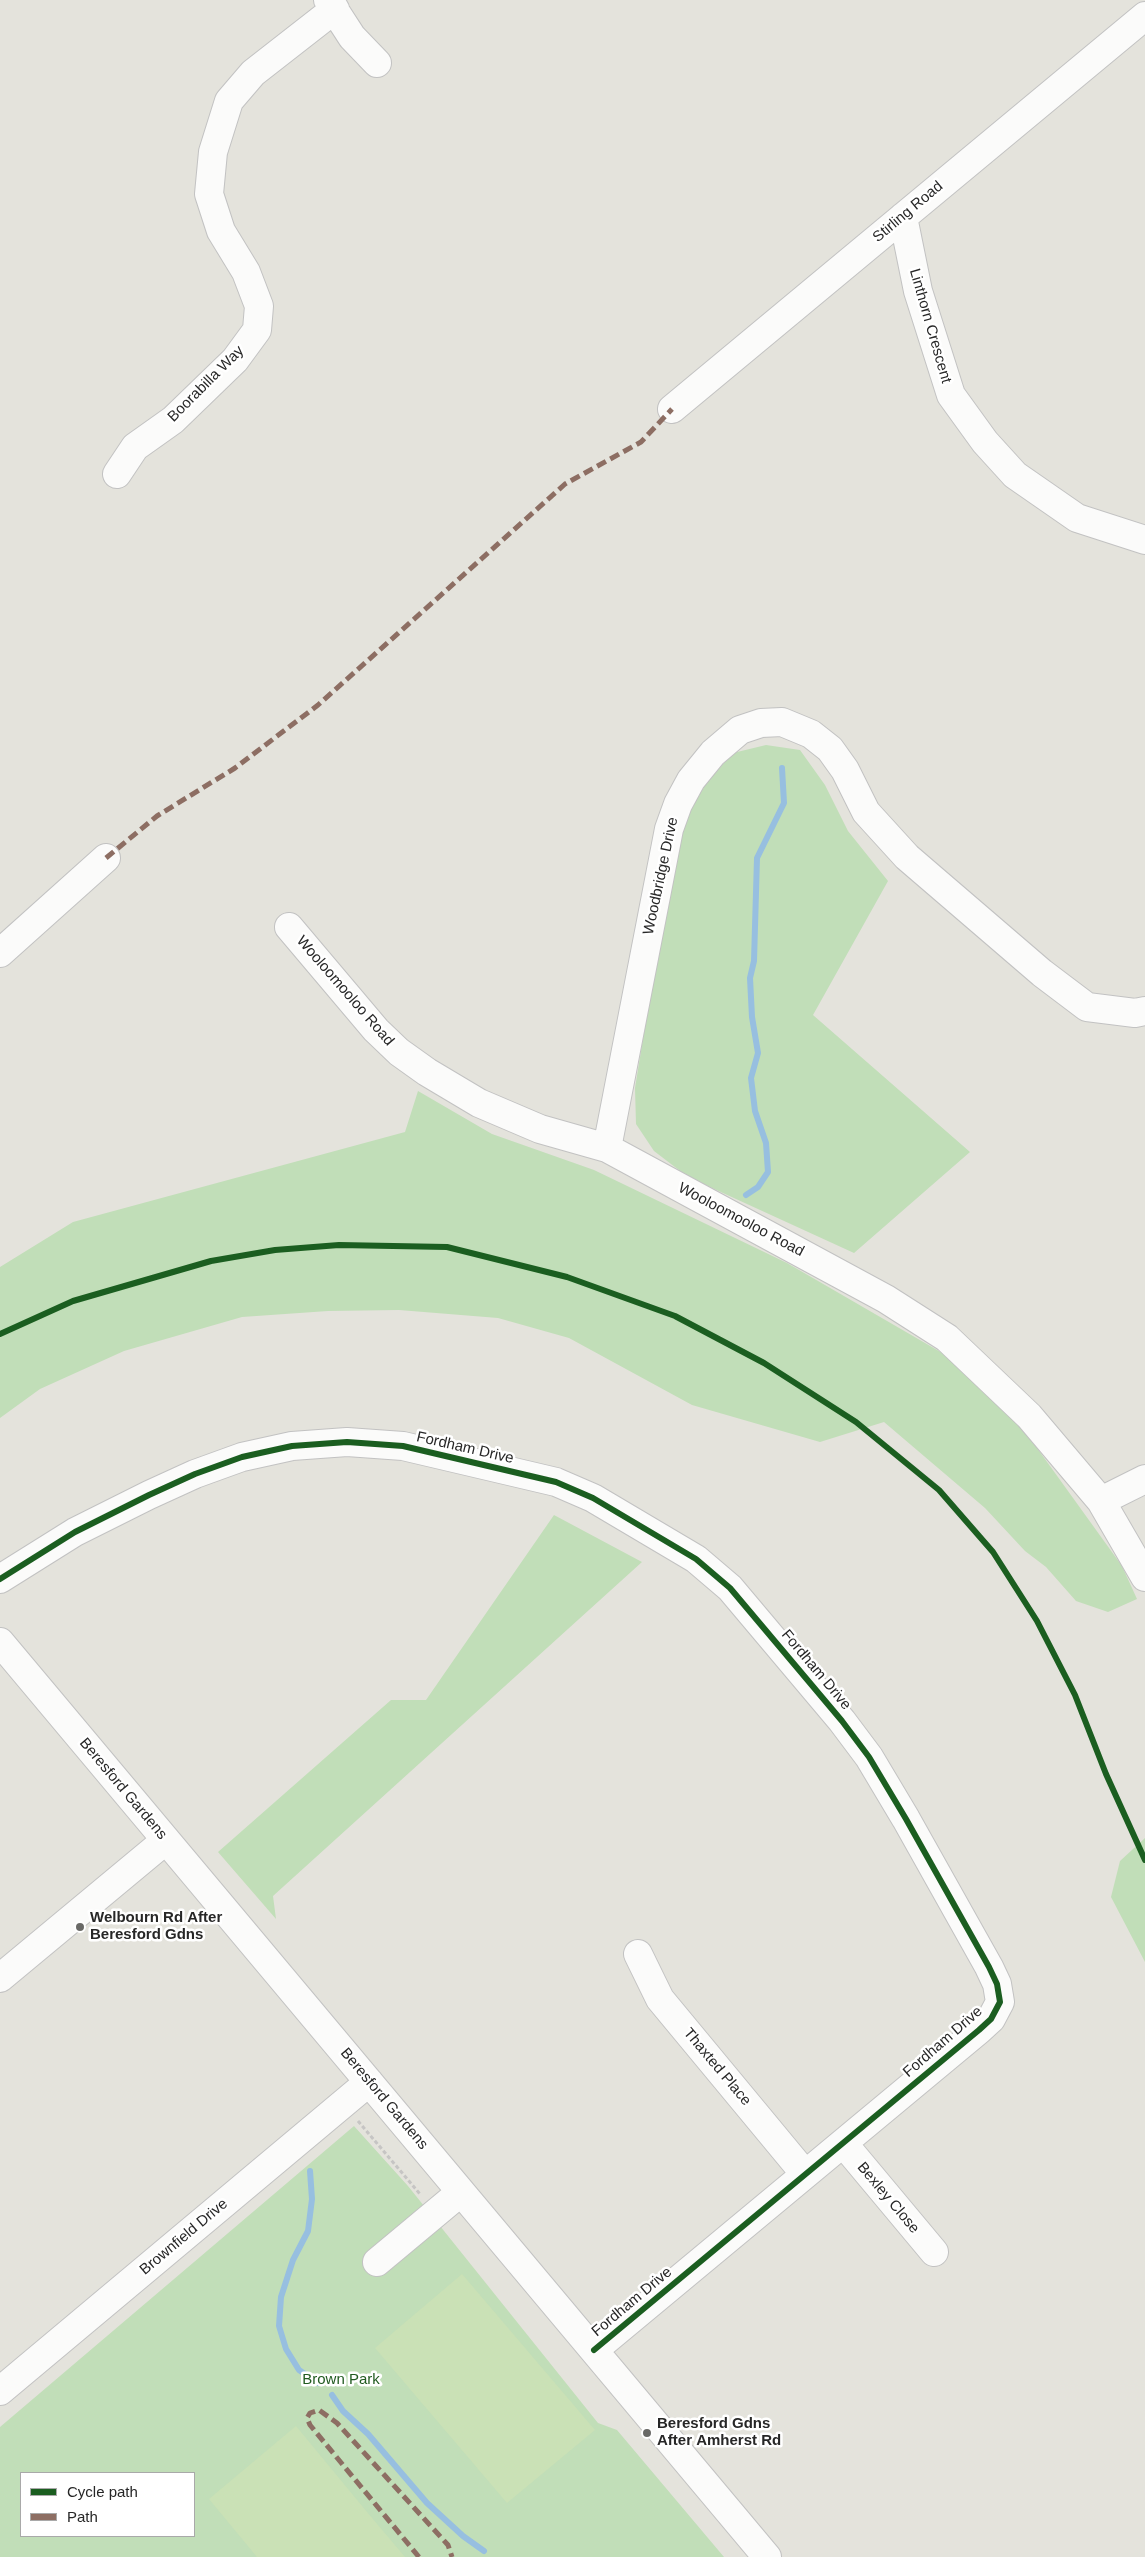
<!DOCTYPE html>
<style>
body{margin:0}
#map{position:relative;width:1145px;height:2557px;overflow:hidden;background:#e4e3dc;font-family:Arial,sans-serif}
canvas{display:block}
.legend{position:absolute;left:20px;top:2472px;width:175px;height:65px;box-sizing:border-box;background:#fff;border:1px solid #a9a9a9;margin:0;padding:6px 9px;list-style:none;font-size:15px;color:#272727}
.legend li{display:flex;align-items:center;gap:10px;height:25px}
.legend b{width:25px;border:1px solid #a9a9a9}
</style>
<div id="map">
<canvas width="1145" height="2557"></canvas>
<ul class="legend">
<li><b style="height:6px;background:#1b5e20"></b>Cycle path</li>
<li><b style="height:6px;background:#8d6e63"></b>Path</li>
</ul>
</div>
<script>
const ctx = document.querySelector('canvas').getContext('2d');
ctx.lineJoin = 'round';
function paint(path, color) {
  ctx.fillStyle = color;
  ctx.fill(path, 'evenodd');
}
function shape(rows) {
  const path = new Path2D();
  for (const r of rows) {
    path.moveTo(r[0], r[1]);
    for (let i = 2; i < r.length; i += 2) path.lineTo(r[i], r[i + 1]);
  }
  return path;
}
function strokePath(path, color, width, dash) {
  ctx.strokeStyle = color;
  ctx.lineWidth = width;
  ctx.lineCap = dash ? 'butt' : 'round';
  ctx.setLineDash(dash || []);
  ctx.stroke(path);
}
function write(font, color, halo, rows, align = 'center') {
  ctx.font = font + ' Arial,sans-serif';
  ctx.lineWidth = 5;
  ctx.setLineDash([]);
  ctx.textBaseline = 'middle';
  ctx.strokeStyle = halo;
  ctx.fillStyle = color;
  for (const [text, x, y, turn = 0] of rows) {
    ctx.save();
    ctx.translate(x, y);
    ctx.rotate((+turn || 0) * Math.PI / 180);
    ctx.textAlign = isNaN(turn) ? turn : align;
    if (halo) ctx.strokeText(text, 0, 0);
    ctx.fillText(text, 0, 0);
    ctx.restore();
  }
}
paint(shape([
 [766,745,800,750,825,785,848,831,888,881,813,1015,970,1152,854,1253,688,1177,654,1151,636,1124,635,1088,658,946,684,821,707,782,733,753],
 [418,1091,492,1134,594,1170,787,1263,944,1354,1019,1423,1122,1566,1137,1599,1108,1612,1076,1601,1046,1567,1025,1551,985,1508,884,1422,820,1442,692,1405,569,1338,498,1318,399,1310,328,1311,242,1317,124,1351,40,1389,0,1418,0,1267,73,1222,405,1132],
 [554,1515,642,1562,273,1896,276,1919,218,1852,391,1700,426,1700],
 [1145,1838,1145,1962,1111,1897,1120,1861],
 [354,2126,408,2186,598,2423,617,2430,724,2557,0,2557,0,2427],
 [21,2473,194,2473,194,2536,21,2536]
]), '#c1deb8');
paint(shape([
 [462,2274,595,2430,507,2503,375,2348],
 [296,2426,367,2512,405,2557,257,2557,209,2499]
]), '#cae1b6');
strokePath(shape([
 [746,1195,758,1187,768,1172,766,1143,755,1111,751,1078,758,1053,752,1017,750,978,754,961,757,858,784,803,782,768],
 [310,2171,312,2199,308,2231,293,2260,281,2297,279,2326,286,2349,299,2370,318,2383],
 [332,2395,343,2411,368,2434,427,2503,463,2536,484,2551]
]), '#97bfe0', 6);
const minor = shape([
 [328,0,352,37,377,63],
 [903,217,918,291,951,395,985,442,1015,475,1077,518,1145,540],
 [672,409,1145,16],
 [117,474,135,447,173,420,235,360,257,330,259,306,246,272,221,231,209,194,213,152,229,101,253,73,335,9],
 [289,927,376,1030,399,1052,427,1072,479,1103,540,1129,607,1148,886,1299,947,1338,1029,1416,1101,1501,1145,1577],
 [0,953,106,858],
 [607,1148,669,829,678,804,691,780,713,753,740,730,761,723,782,722,811,734,830,749,845,770,866,812,907,857,1042,973,1087,1007,1135,1013,1145,1011],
 [1101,1501,1145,1479],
 [0,1579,75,1532,149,1495,195,1474,242,1457,292,1446,347,1442,403,1446,556,1482,593,1498,696,1559,730,1588,842,1721,869,1757,906,1819,989,1967,997,1984,1000,2002,991,2019,979,2030,594,2350],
 [0,1642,767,2557],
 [638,1954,660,1999,805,2174],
 [0,1978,166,1840],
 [843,2143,934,2252],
 [377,2262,461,2192],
 [0,2391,369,2082]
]);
strokePath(minor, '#c2c2c2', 30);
strokePath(shape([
 [358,2121,420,2194]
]), '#c6c5c4', 3, [4, 2.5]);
strokePath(minor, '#fbfbfa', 28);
strokePath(shape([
 [106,858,157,816,235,768,318,705,565,484,641,442,672,409],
 [419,2557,310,2425,307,2418,310,2413,319,2410,337,2423,448,2545,452,2557]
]), '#8d6e63', 5, [10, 5]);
strokePath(shape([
 [0,1334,73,1301,211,1261,275,1250,339,1245,447,1247,567,1277,675,1316,764,1363,856,1422,939,1490,993,1552,1037,1621,1075,1695,1106,1774,1145,1860],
 [0,1579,75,1532,149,1495,195,1474,242,1457,292,1446,347,1442,403,1446,556,1482,593,1498,696,1559,730,1588,842,1721,869,1757,906,1819,989,1967,997,1984,1000,2002,991,2019,979,2030,594,2350]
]), '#1b5e20', 6);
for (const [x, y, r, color] of [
 [80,1927,5,"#696966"],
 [647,2433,5,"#696966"]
]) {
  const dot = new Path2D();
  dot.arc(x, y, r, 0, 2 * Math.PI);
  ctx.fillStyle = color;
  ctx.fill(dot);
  strokePath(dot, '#fff', 2);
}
write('15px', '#272727', '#fff', [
 ["Stirling Road",908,212,-40],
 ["Linthorn Crescent",930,326,74],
 ["Boorabilla Way",206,384,-45],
 ["Woodbridge Drive",661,876,-78],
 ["Wooloomooloo Road",345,991,49],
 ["Wooloomooloo Road",741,1220,28],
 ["Fordham Drive",465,1448,13],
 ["Fordham Drive",816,1670,50],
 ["Beresford Gardens",123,1789,50],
 ["Fordham Drive",943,2042,-41],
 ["Thaxted Place",717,2067,50],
 ["Beresford Gardens",384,2099,50],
 ["Bexley Close",888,2198,50],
 ["Brownfield Drive",184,2237,-40],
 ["Fordham Drive",632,2302,-40]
]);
write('bold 15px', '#272727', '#fff', [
 ["Welbourn Rd After",90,1918],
 ["Beresford Gdns",90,1935],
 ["Beresford Gdns",657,2424],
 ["After Amherst Rd",657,2441]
], 'left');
write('15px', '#215b20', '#fff', [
 ["Brown Park",341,2380]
]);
</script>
